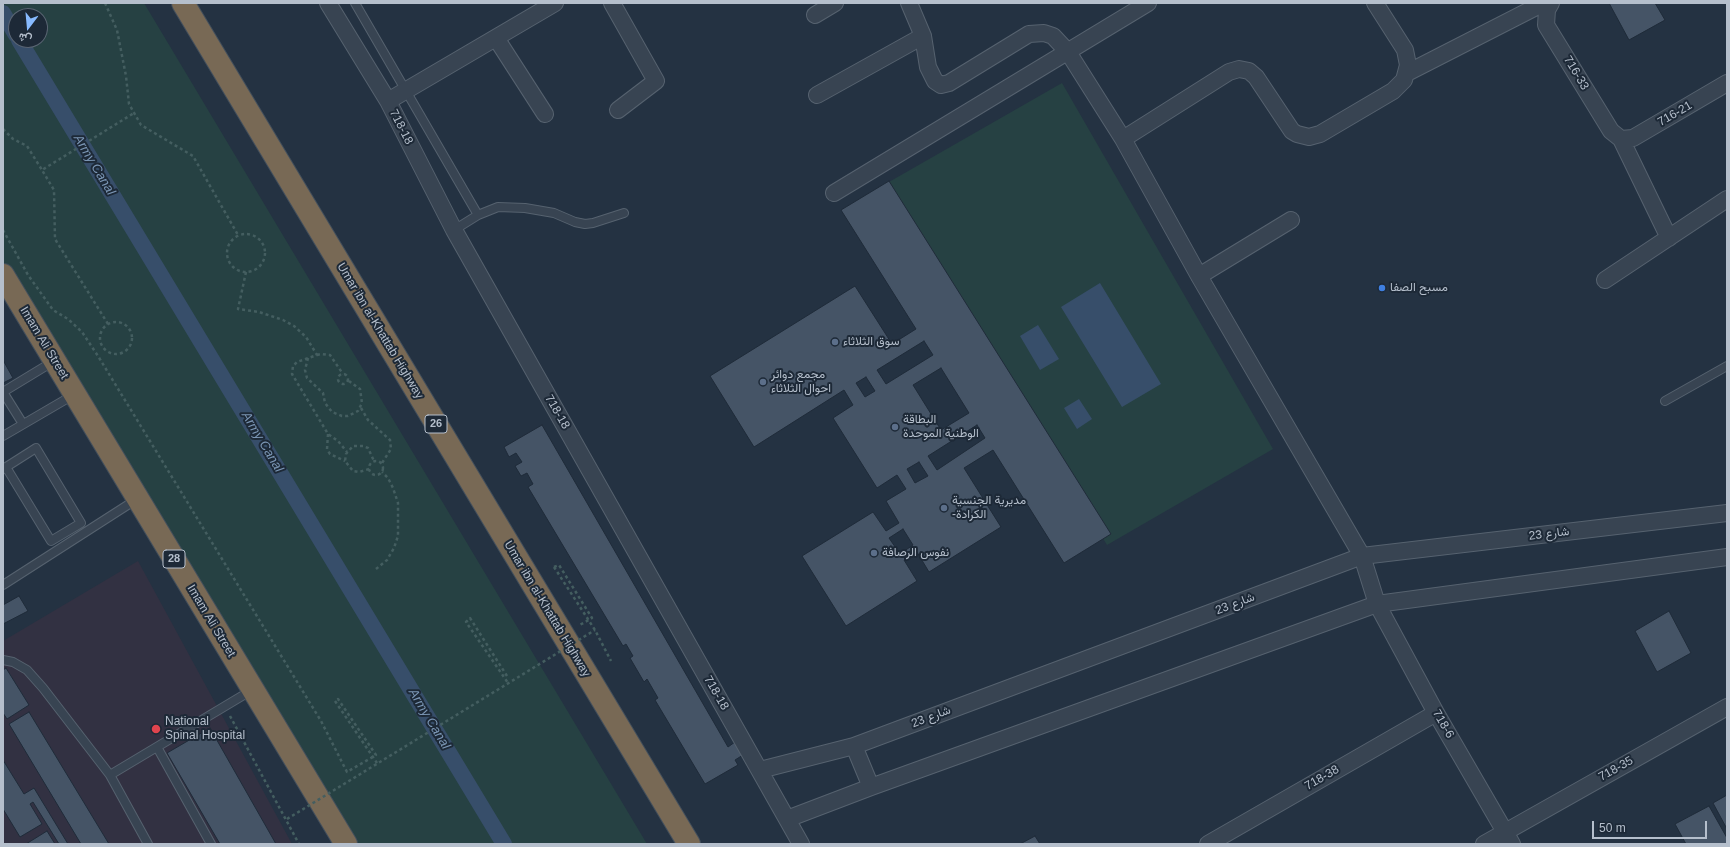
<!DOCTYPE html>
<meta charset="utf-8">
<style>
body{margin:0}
#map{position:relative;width:1730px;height:847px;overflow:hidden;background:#243242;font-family:Arial,Vazirmatn,sans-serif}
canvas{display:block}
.frame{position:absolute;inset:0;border:4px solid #b5bfcc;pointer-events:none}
.north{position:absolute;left:8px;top:8px;width:40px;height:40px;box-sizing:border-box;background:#1d2937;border:1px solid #5a6573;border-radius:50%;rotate:196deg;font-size:11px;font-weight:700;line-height:16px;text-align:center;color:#b5bfcc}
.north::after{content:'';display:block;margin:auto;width:14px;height:18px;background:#87baff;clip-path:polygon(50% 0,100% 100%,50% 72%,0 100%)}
.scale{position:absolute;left:1592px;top:821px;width:115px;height:18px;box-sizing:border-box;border:2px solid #b5bfcc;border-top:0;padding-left:5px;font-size:12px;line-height:14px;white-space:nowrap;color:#b5bfcc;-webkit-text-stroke:3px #1d2937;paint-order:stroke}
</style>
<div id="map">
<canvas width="1730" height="847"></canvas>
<div class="frame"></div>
<div class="north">ش</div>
<div class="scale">50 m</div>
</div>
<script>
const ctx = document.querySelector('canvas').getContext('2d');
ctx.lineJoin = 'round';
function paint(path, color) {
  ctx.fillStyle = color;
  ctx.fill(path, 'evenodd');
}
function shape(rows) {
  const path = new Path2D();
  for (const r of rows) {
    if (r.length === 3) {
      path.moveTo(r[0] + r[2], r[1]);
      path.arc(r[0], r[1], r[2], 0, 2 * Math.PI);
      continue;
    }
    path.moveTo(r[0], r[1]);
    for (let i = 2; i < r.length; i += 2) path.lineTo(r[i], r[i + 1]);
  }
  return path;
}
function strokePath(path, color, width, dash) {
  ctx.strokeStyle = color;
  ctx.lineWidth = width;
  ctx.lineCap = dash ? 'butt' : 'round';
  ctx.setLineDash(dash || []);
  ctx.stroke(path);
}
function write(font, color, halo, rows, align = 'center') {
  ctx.font = font + ' Arial,Vazirmatn,sans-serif';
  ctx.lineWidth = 4;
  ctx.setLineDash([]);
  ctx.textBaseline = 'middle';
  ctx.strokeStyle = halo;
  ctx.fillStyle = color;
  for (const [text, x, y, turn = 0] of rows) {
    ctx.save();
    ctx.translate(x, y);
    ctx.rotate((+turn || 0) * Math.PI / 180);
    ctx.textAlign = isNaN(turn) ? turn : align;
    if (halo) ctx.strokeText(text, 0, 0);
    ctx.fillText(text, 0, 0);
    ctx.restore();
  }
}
paint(shape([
 [138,561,292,844,3,844,3,641]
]), '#323142');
paint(shape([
 [3,3,144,3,647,844,354,844,3,261],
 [16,16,40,16,40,40,16,40],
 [1062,83,1273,449,1107,545,889,182]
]), '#264143');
paint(shape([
 [1100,283,1161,384,1122,407,1061,307],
 [1038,325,1059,359,1040,370,1020,336],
 [1079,399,1092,419,1077,429,1064,408]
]), '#374e6a');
strokePath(shape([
 [3,13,16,35],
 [19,40,504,844]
]), '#374e6a', 16);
const building = shape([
 [1609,3,1655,3,1665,20,1629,40,1609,3],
 [889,181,1111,534,1064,563,993,450,964,468,1001,527,929,572,917,552,904,560,917,581,846,626,802,556,873,512,886,531,899,523,886,501,906,489,897,475,877,488,833,418,853,405,844,390,754,447,710,376,855,286,892,344,916,329,841,210,889,181],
 [924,341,933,355,886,384,877,370,924,341],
 [941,368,969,413,941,430,913,385,941,368],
 [866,377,875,391,865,397,856,383,866,377],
 [977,425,985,438,937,470,928,456,977,425],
 [919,462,928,476,915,483,907,469,919,462],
 [903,529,913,545,900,554,889,538,903,529],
 [3,360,13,378,3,383,3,360],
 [542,425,728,747,735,742,743,755,735,760,738,765,705,784,655,700,658,698,647,679,644,682,630,658,633,656,626,644,623,646,528,487,533,484,527,473,521,476,515,466,522,462,516,453,509,457,504,447,542,425],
 [19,596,28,611,3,624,3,605,19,596],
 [1669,611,1691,653,1657,672,1635,631,1669,611],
 [6,668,29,705,7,719,3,713,3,670,6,668],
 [29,712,109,844,81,844,9,724,29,712],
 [210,728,276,844,220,844,167,753,210,728],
 [3,760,24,794,34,788,68,844,59,844,33,802,30,804,42,824,20,837,3,809,3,760],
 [1727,795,1727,829,1713,803,1727,795],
 [1709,806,1727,838,1727,844,1686,844,1675,824,1709,806],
 [47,831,55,844,26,844,47,831],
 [1035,836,1040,844,1020,844,1035,836]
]);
paint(building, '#455466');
strokePath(building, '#1f2b39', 1);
const lane = shape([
 [355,3,478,215],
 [454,230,478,215,498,207,525,208,554,213,575,222,585,224,593,223,624,213],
 [3,392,54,361],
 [3,392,23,424],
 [1665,401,1727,366],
 [3,436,75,394],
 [3,469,36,448,81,523,51,541,6,467],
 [3,585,137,499],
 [3,660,13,662,27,670,43,688,110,775],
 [157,747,211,844],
 [148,844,110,775,252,690]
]);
const street = shape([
 [328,3,388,101,454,230,801,844],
 [612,3,656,81,618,110],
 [909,3,923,36,928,67,935,81,941,85,949,83,1029,34,1044,33,1053,36,1068,52,1123,139,1199,276,1362,556,1377,604,1436,713,1512,844],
 [1551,3,1547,10,1546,25,1611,131,1621,139,1669,238],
 [815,15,835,3],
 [496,38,545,114],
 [1407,73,1544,3],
 [817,95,923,36],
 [388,101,555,3],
 [1123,139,1229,72,1239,69,1249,71,1256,77,1292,131,1297,134,1309,137,1320,134,1393,91,1404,80,1408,65,1405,50,1375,3],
 [1621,139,1633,138,1727,83],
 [834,193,1148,3],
 [1199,276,1291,220],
 [1605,280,1727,199],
 [854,746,871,787],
 [760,770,854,746,1362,556,1727,513],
 [787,819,871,787,1377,604,1727,557],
 [1208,844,1436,713],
 [1484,844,1727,707]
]);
const highway = shape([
 [183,3,689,844],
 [3,275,346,844]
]);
strokePath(lane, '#56626f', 10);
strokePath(street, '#56626f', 18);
strokePath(highway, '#434f5c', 24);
strokePath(shape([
 [105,3,117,30,126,76,129,104,141,125,193,156,238,235],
 [3,129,13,139,27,146,42,170],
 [3,230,28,275,53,310,68,319,82,332,98,356,321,721,347,772,376,755,338,699,335,701],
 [246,253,19],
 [246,272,238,309,259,312,283,320,294,326,306,337,317,355,297,362,293,366,292,374,328,434,338,441,347,452],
 [116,338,16],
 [108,324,55,239,54,190,42,170,134,113],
 [317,355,321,354,330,355,343,374],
 [308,358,305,370,307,378,323,393,325,403,332,412,342,416,348,416,358,411,362,403,360,389,349,381],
 [343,379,5],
 [361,408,368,420,390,440,391,449,382,463],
 [328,434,327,449,330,454,345,461],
 [376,468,7],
 [369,469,359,472,353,471,345,461,346,454,353,446,363,446,368,448,374,461],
 [554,567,559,565,592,618,578,626],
 [376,569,387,560,394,548,398,536,398,503,393,488,388,478,382,472],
 [507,676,470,618,466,622,508,683],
 [230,716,299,844]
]), '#445e60', 2.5, [3, 3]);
strokePath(lane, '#384452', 8);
strokePath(street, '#384452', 16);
strokePath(highway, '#786955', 22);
strokePath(shape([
 [554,567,595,630,611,661],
 [335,701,377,763],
 [287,819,595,630]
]), '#445e60', 2.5, [3, 3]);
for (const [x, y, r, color] of [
 [1382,288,4,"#3f7fe0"],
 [835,342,4,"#5c6f8a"],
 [763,382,4,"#5c6f8a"],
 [895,427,4,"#5c6f8a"],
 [944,508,4,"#5c6f8a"],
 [874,553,4,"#5c6f8a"],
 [156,729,5,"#e0444e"]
]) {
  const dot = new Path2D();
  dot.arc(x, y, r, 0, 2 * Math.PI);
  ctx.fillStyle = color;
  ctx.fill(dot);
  strokePath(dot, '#1d2937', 1.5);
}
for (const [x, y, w] of [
 [436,424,22],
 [174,559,22]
]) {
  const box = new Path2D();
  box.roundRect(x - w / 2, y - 9, w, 18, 3);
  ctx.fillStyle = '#1d2937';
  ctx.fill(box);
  strokePath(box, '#b5bfcc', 1);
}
write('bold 11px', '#b5bfcc', null, [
 ["26",436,424],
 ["28",174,559]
]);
write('12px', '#b5bfcc', '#1d2937', [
 ["716-33",1576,73,59],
 ["716-21",1675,114,-30],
 ["718-18",401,127,63],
 ["Umar ibn al-Khattab Highway",380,331,59],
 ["Imam Ali Street",44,343,59],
 ["718-18",557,412,60],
 ["شارع 23",1549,534,-7],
 ["شارع 23",1235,604,-21],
 ["Umar ibn al-Khattab Highway",547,609,59],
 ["Imam Ali Street",211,621,59],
 ["718-18",716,693,60],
 ["شارع 23",931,717,-21],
 ["718-6",1443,724,60],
 ["718-35",1616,769,-29],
 ["718-38",1322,778,-30]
]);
write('12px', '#b5bfcc', '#1d2937', [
 ["مسبح الصفا",1390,288],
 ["سوق الثلاثاء",843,342],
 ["مجمع دوائر",771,375],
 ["احوال الثلاثاء",771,389],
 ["البطاقة",903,420],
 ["الوطنية الموحدة",903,434],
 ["مديرية الجنسية",952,501],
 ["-الكرادة",952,515],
 ["نفوس الرصافة",882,553],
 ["National",165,722],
 ["Spinal Hospital",165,736]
], 'left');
write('italic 13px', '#7b96b5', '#1d2937', [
 ["Army Canal",94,165,59],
 ["Army Canal",262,442,59],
 ["Army Canal",429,719,59]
]);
</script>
